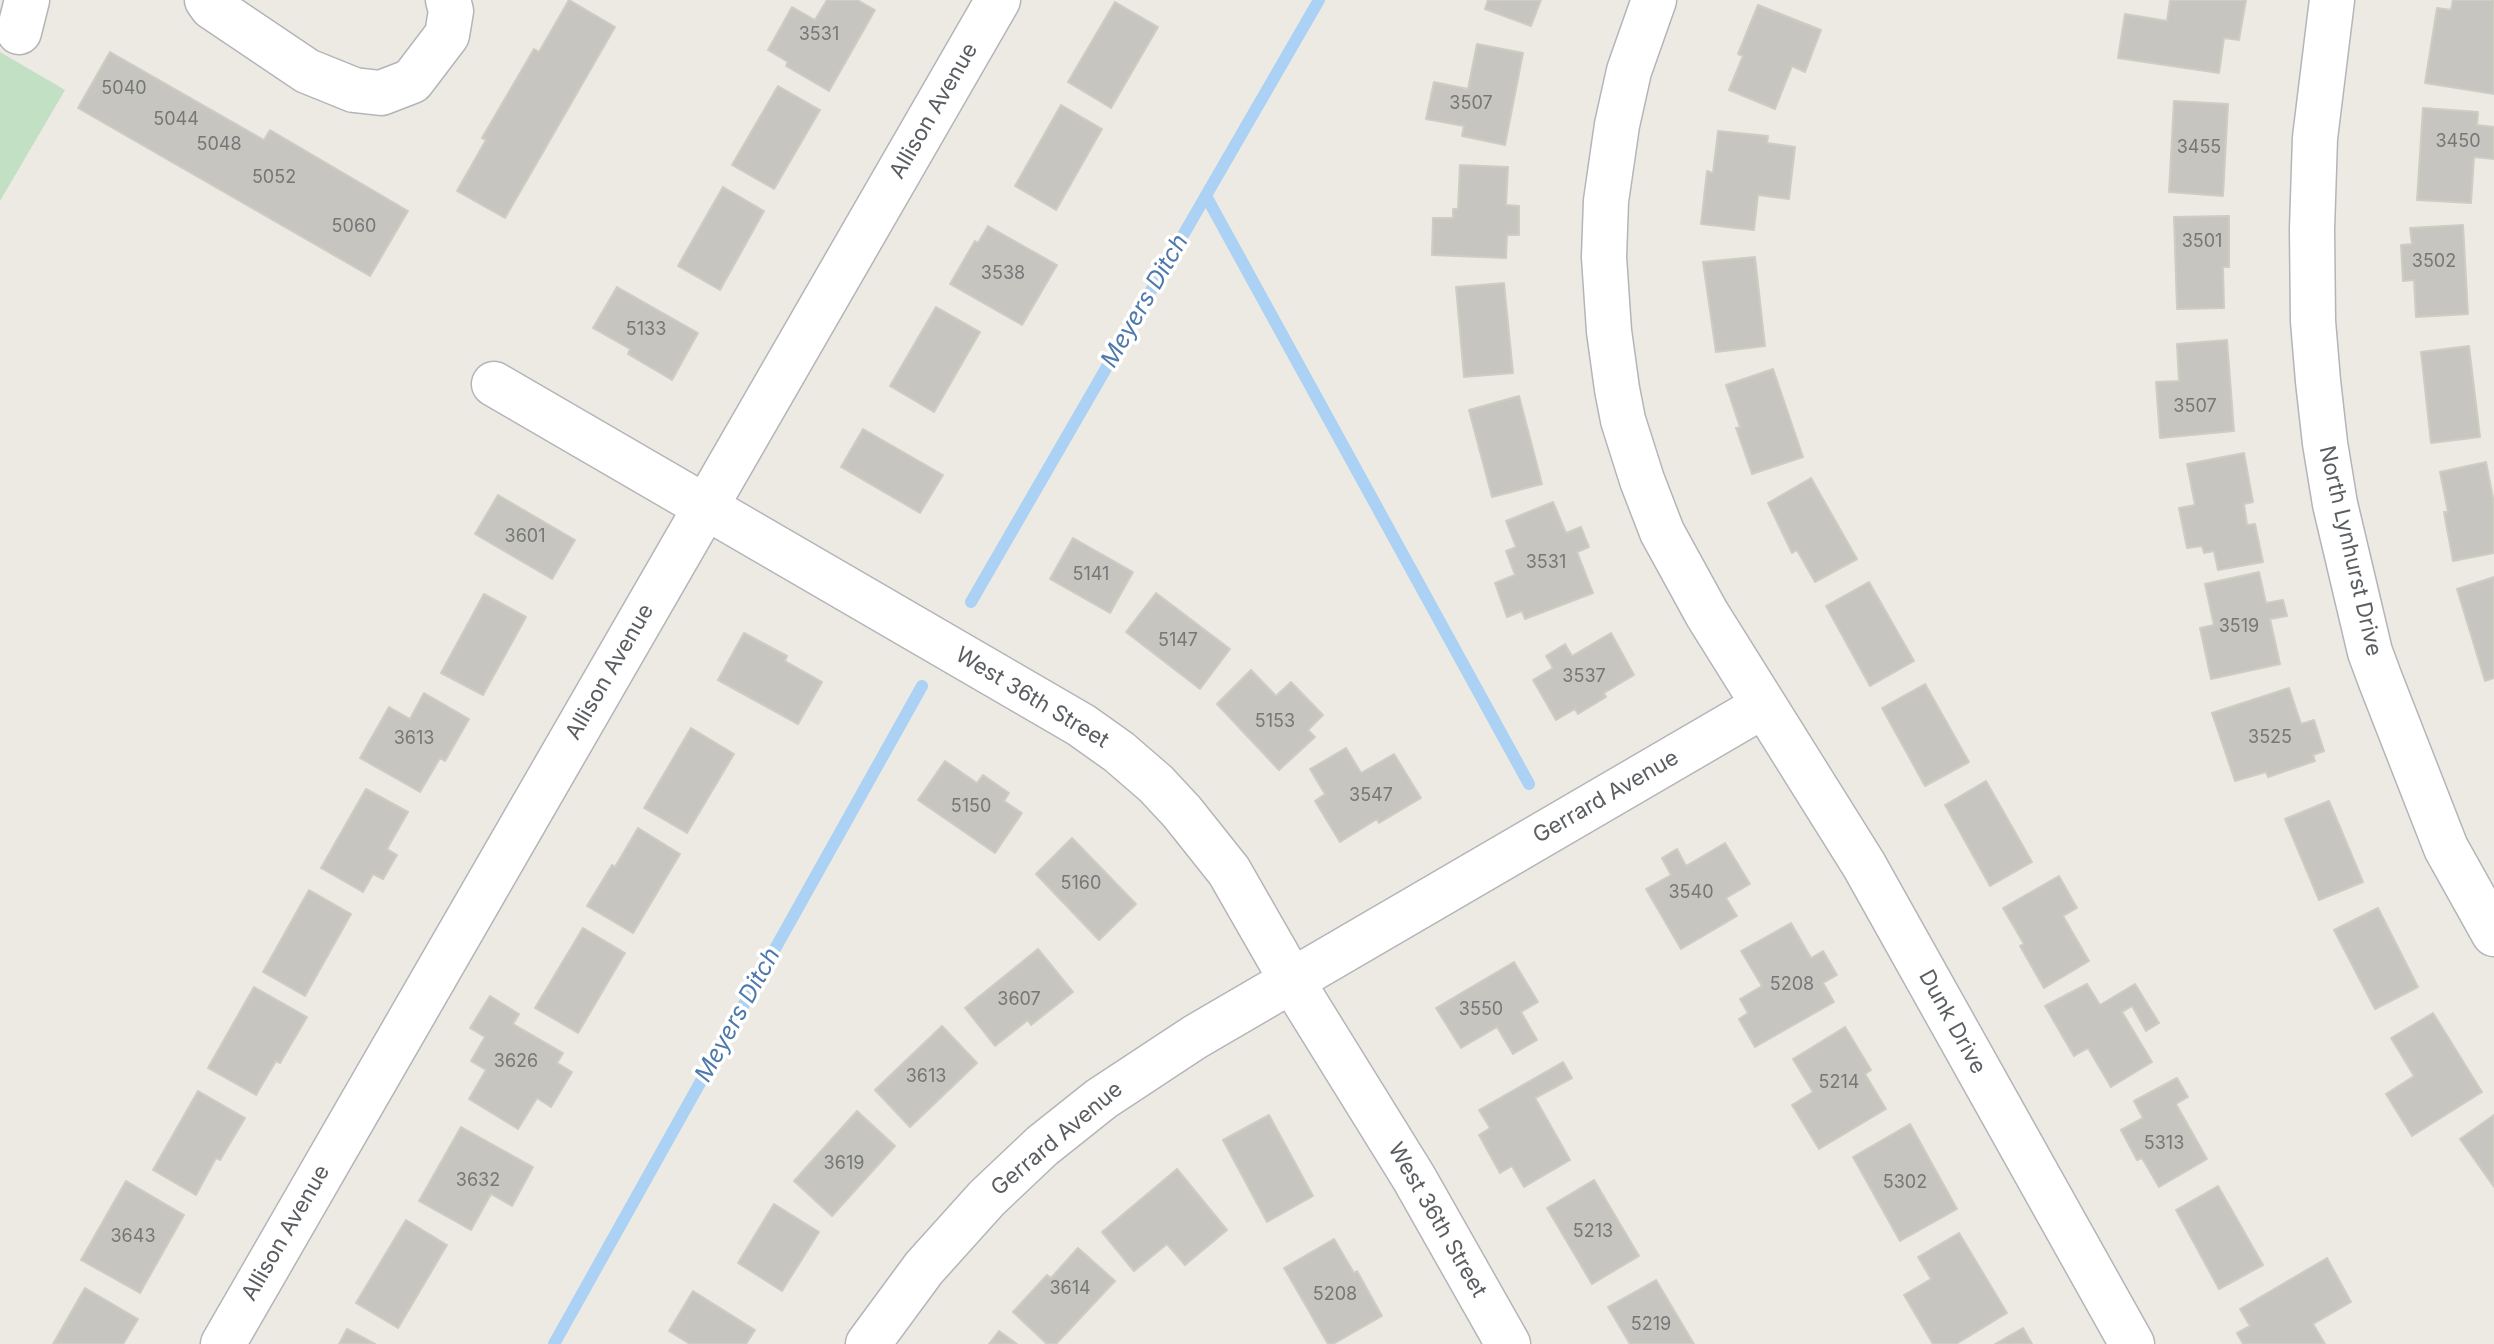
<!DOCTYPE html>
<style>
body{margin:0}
canvas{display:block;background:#eceae3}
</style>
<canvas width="2494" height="1344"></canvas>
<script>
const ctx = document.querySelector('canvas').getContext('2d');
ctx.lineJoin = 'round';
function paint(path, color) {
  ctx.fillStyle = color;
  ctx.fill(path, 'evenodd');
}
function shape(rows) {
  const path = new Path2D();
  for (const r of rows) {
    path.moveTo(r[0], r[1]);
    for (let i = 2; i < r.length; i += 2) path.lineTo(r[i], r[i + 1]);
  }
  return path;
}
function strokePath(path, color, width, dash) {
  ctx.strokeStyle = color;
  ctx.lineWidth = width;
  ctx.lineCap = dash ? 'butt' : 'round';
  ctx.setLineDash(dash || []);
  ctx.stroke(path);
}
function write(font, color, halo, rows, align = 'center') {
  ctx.font = font + ' Inter,sans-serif';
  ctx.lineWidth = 7;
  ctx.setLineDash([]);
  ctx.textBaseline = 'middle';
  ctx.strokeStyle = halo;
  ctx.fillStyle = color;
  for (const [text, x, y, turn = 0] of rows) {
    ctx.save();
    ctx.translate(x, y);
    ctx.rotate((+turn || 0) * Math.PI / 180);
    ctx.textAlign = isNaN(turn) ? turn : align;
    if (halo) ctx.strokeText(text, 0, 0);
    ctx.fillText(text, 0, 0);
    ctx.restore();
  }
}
paint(shape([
 [0,52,65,90,0,201]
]), '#c2e0c3');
strokePath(shape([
 [1206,196,1529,784],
 [971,602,1319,0],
 [554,1344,922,686]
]), '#abd2f4', 12);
const building = shape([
 [569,0,615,27,505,218,457,191,486,140,482,138,534,49,539,52,569,0],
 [827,0,857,0,875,10,829,91,786,66,788,62,768,50,792,7,815,20,827,0],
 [1488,0,1541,0,1531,26,1485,9,1488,0],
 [2170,0,2246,0,2239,40,2224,38,2219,73,2118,58,2125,14,2167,21,2170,0],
 [2453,0,2494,0,2494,94,2425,83,2437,8,2451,10,2453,0],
 [1115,2,1158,27,1111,108,1068,82,1115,2],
 [1758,5,1821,30,1805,72,1792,66,1775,109,1729,90,1743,56,1738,54,1758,5],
 [1477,44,1523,53,1505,145,1462,136,1464,126,1426,119,1434,82,1468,89,1477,44],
 [110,52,264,140,270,130,408,211,370,276,78,108,110,52],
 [778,86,820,110,774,189,732,165,778,86],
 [2174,101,2228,104,2223,196,2169,192,2174,101],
 [1061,105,1102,129,1056,210,1015,186,1061,105],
 [2423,108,2478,112,2477,125,2494,127,2494,159,2474,157,2471,203,2417,200,2423,108],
 [1718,131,1768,136,1767,143,1795,147,1789,199,1758,195,1754,230,1701,224,1707,171,1713,173,1718,131],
 [1460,165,1508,167,1506,205,1519,206,1519,235,1507,235,1506,258,1432,255,1433,218,1453,218,1453,209,1458,209,1460,165],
 [723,187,764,211,720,290,678,266,723,187],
 [2229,216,2229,267,2223,267,2224,308,2177,309,2174,217,2229,216],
 [2463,225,2468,314,2416,317,2414,280,2403,281,2401,245,2412,244,2410,228,2463,225],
 [988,226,1057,265,1022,325,950,284,975,241,978,243,988,226],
 [1755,257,1765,346,1716,352,1703,262,1755,257],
 [1504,283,1513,373,1464,377,1456,287,1504,283],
 [617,287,698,333,672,380,628,354,630,349,593,328,617,287],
 [936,307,980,332,934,412,890,386,936,307],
 [2227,340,2234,431,2160,438,2156,382,2179,381,2177,344,2227,340],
 [2469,346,2480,437,2431,443,2421,352,2469,346],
 [1773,369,1803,457,1752,474,1736,428,1740,427,1726,385,1773,369],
 [1519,396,1542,484,1492,497,1469,410,1519,396],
 [863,429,943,475,920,513,841,467,863,429],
 [2244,453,2253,502,2244,504,2247,525,2255,524,2263,562,2218,570,2214,551,2204,553,2202,546,2187,548,2179,508,2195,505,2187,464,2244,453],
 [2486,462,2494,503,2494,553,2453,561,2444,512,2448,512,2440,472,2486,462],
 [1811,478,1857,559,1815,582,1797,550,1792,553,1768,503,1811,478],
 [498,495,575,540,552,579,475,534,498,495],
 [1553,502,1566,533,1581,527,1589,547,1577,552,1593,593,1525,619,1522,611,1507,617,1495,583,1515,575,1506,551,1516,547,1506,521,1553,502],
 [1073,538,1133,572,1110,613,1050,579,1073,538],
 [2259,572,2266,603,2283,600,2287,616,2270,619,2280,664,2211,679,2200,628,2214,625,2205,584,2259,572],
 [2494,577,2494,678,2485,681,2457,589,2494,577],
 [1869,582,1914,661,1870,686,1826,606,1869,582],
 [1156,593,1230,649,1200,689,1126,632,1156,593],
 [484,594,526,617,483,695,441,673,484,594],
 [744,633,787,656,785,661,822,682,798,724,718,680,744,633],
 [1611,633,1634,675,1604,693,1606,697,1578,714,1575,709,1556,720,1533,680,1553,668,1546,656,1565,644,1572,656,1611,633],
 [1251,670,1276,696,1291,682,1323,715,1308,730,1315,737,1279,770,1217,704,1251,670],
 [1925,684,1969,762,1925,786,1882,708,1925,684],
 [2289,688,2301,724,2314,720,2324,751,2313,755,2315,761,2268,777,2266,772,2235,781,2212,713,2289,688],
 [424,693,469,719,445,761,440,758,420,792,360,758,389,707,410,719,424,693],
 [691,728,734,754,687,833,644,808,691,728],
 [1346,748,1361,773,1394,754,1421,798,1379,823,1377,819,1340,842,1315,801,1325,794,1310,769,1346,748],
 [945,761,977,783,983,775,1009,793,1004,801,1022,813,995,853,918,800,945,761],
 [1986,781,2032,862,1990,886,1945,805,1986,781],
 [366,789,408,812,387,849,397,855,383,879,373,874,363,892,321,868,366,789],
 [2329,801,2363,882,2319,900,2285,819,2329,801],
 [638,828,680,854,633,933,587,906,612,865,615,867,638,828],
 [1072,838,1136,904,1099,940,1036,874,1072,838],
 [1725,843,1750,884,1726,898,1737,916,1681,949,1646,889,1671,875,1662,858,1677,849,1686,866,1725,843],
 [2059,876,2077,908,2063,916,2089,961,2044,988,2020,946,2024,944,2003,908,2059,876],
 [309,890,351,914,305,996,263,972,309,890],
 [2378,908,2418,987,2375,1009,2334,930,2378,908],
 [1791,923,1811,958,1823,951,1837,975,1823,983,1834,1002,1755,1047,1739,1019,1748,1013,1740,999,1762,986,1741,951,1791,923],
 [583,928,625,953,578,1033,535,1008,583,928],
 [1038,949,1073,992,1031,1025,1028,1020,995,1046,965,1008,1038,949],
 [1514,962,1538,1002,1521,1012,1537,1040,1513,1054,1497,1027,1461,1048,1436,1008,1514,962],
 [2087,984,2100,1005,2135,984,2159,1023,2146,1031,2132,1006,2122,1012,2152,1062,2111,1087,2088,1048,2074,1056,2045,1006,2087,984],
 [254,987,307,1017,280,1063,276,1061,256,1095,208,1068,254,987],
 [490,996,519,1014,513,1024,563,1053,557,1063,572,1072,551,1107,537,1098,518,1129,469,1099,486,1070,471,1061,485,1037,470,1028,490,996],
 [2433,1013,2482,1092,2412,1136,2386,1094,2414,1076,2391,1038,2433,1013],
 [942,1026,977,1063,910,1127,875,1090,942,1026],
 [1845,1027,1871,1070,1865,1074,1886,1109,1819,1149,1792,1105,1813,1092,1793,1059,1845,1027],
 [1563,1062,1572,1078,1535,1098,1570,1160,1524,1187,1512,1166,1500,1173,1479,1135,1490,1128,1479,1110,1563,1062],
 [2177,1078,2188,1097,2176,1104,2207,1159,2159,1187,2142,1158,2137,1160,2121,1130,2143,1118,2134,1101,2177,1078],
 [198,1091,245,1118,220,1160,216,1158,196,1195,153,1170,198,1091],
 [857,1111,895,1146,832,1216,794,1181,857,1111],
 [1269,1115,1313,1196,1267,1222,1223,1140,1269,1115],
 [2494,1115,2494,1187,2460,1139,2494,1115],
 [1910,1124,1957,1209,1900,1241,1853,1157,1910,1124],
 [461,1127,533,1167,512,1206,491,1194,471,1230,419,1201,461,1127],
 [1177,1169,1227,1230,1185,1265,1167,1244,1134,1271,1102,1232,1177,1169],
 [1594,1180,1639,1256,1592,1284,1547,1208,1594,1180],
 [126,1181,184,1215,140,1293,81,1260,126,1181],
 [2218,1186,2263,1265,2219,1289,2176,1210,2218,1186],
 [774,1204,819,1232,782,1291,738,1263,774,1204],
 [406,1220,447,1245,398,1328,356,1303,406,1220],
 [1959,1233,2007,1313,1956,1344,1933,1344,1904,1295,1931,1279,1918,1257,1959,1233],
 [1334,1239,1354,1273,1357,1271,1382,1316,1333,1344,1328,1344,1284,1268,1334,1239],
 [1078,1248,1115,1281,1056,1344,1047,1344,1013,1312,1047,1275,1051,1278,1078,1248],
 [2327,1258,2351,1302,2313,1324,2325,1344,2243,1344,2237,1333,2250,1326,2240,1309,2327,1258],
 [1656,1280,1694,1344,1630,1344,1608,1307,1656,1280],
 [85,1288,138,1319,123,1344,53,1344,85,1288],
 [693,1291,755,1330,746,1344,690,1344,669,1331,693,1291],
 [2023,1328,2032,1344,1995,1344,2023,1328],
 [347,1329,375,1344,339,1344,347,1329],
 [999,1331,1017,1344,989,1344,999,1331]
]);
paint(building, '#c7c5bf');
strokePath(building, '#cfccc2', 2);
const minor = shape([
 [207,0,212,7,307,71,354,90,381,93,412,81,447,35,451,11,448,0],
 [1654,0,1629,71,1617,125,1606,201,1604,257,1609,331,1617,389,1623,420,1642,480,1662,532,1707,614,1864,865,2132,1344],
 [2332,0,2315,138,2312,229,2313,321,2318,381,2325,443,2335,504,2370,652,2380,679,2446,848,2494,934],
 [19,32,27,0],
 [494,384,1081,725,1119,752,1156,784,1182,812,1229,871,1292,981,1414,1178,1508,1344],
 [223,1344,998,0],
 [868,1344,924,1268,987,1198,1042,1146,1101,1099,1195,1037,1763,706]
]);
strokePath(minor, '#b3b5b8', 47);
strokePath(minor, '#fff', 44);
write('18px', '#767878', null, [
 ["3531",819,35],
 ["5040",124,89],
 ["3507",1471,104],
 ["5044",176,120],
 ["3450",2458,142],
 ["5048",219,145],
 ["3455",2199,148],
 ["5052",274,178],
 ["5060",354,227],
 ["3501",2202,242],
 ["3502",2434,262],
 ["3538",1003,274],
 ["5133",646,330],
 ["3507",2195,407],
 ["3601",525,537],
 ["3531",1546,563],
 ["5141",1091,575],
 ["3519",2239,627],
 ["5147",1178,641],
 ["3537",1584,677],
 ["5153",1275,722],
 ["3525",2270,738],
 ["3613",414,739],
 ["3547",1371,796],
 ["5150",971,807],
 ["5160",1081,884],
 ["3540",1691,893],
 ["5208",1792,985],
 ["3607",1019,1000],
 ["3550",1481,1010],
 ["3626",516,1062],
 ["3613",926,1077],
 ["5214",1839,1083],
 ["5313",2164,1144],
 ["3619",844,1164],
 ["3632",478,1181],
 ["5302",1905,1183],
 ["5213",1593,1232],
 ["3643",133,1237],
 ["3614",1070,1289],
 ["5208",1335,1295],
 ["5219",1651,1325]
]);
write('22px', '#5b5e61', '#fff', [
 ["Allison Avenue",934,111,-60],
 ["North Lynhurst Drive",2350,551,77],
 ["Allison Avenue",610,672,-60],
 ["West 36th Street",1032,698,31],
 ["Gerrard Avenue",1606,797,-30],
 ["Dunk Drive",1952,1022,61],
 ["Gerrard Avenue",1057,1139,-40],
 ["West 36th Street",1437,1220,60],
 ["Allison Avenue",286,1233,-60]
]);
write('italic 24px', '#4e79ab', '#fff', [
 ["Meyers Ditch",1145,301,-60],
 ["Meyers Ditch",738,1015,-61]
]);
</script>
